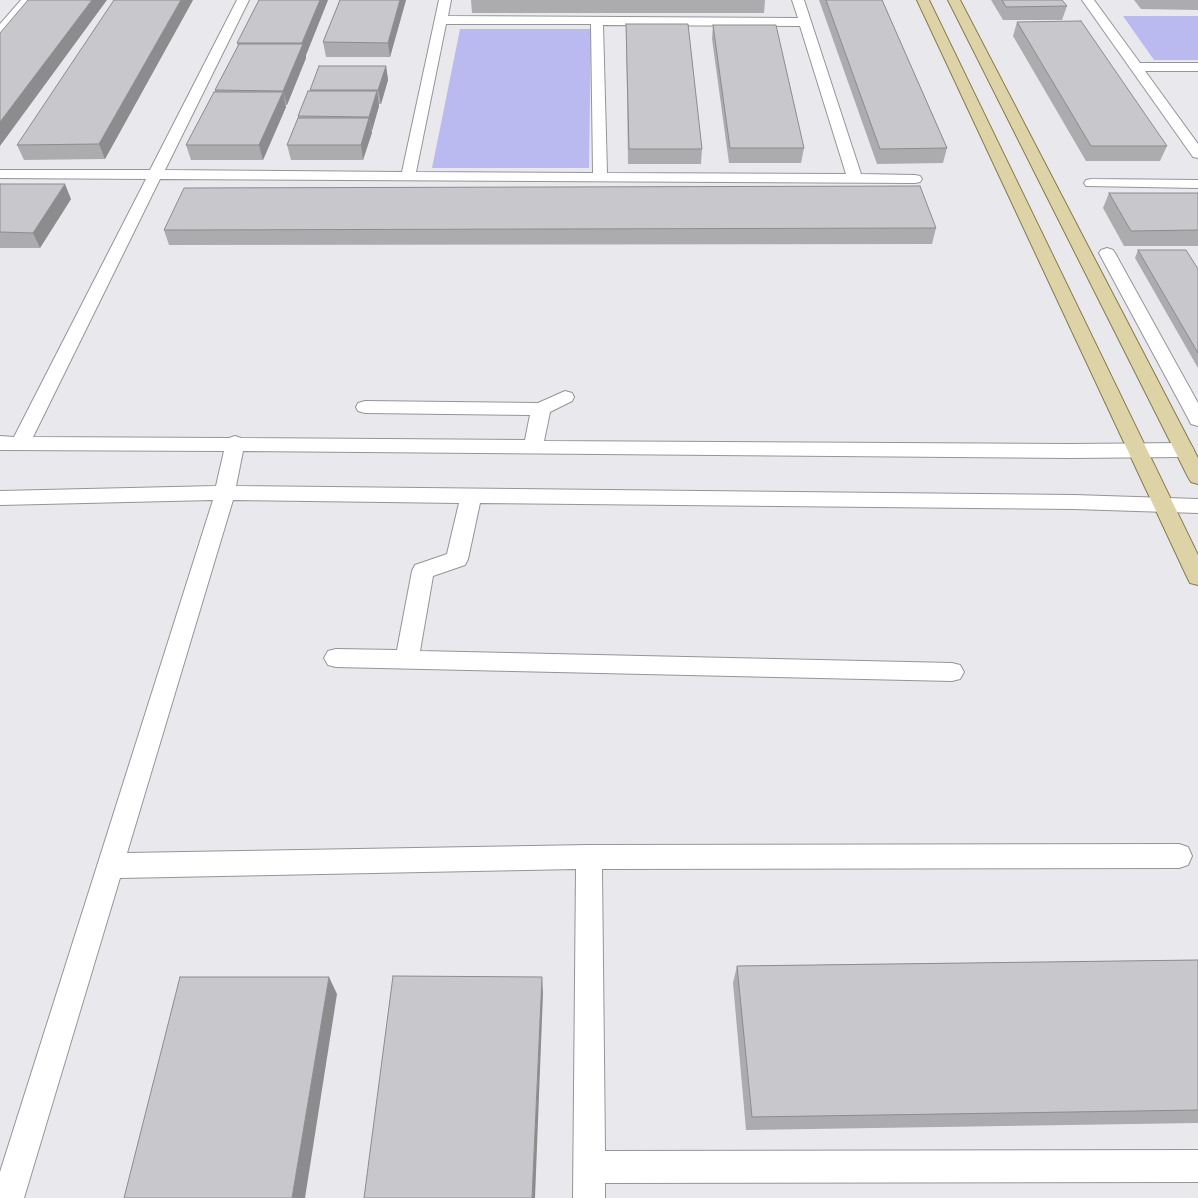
<!DOCTYPE html>
<style>
body{margin:0}
canvas{display:block;background:#e9e9ed}
</style>
<canvas width="1198" height="1198"></canvas>
<script>
const ctx = document.querySelector('canvas').getContext('2d');
ctx.lineJoin = 'round';
function paint(path, color) {
  ctx.fillStyle = color;
  ctx.fill(path, 'evenodd');
}
function shape(rows) {
  const path = new Path2D();
  for (const r of rows) {
    path.moveTo(r[0], r[1]);
    for (let i = 2; i < r.length; i += 2) path.lineTo(r[i], r[i + 1]);
  }
  return path;
}
function strokePath(path, color, width, dash) {
  ctx.strokeStyle = color;
  ctx.lineWidth = width;
  ctx.lineCap = dash ? 'butt' : 'round';
  ctx.setLineDash(dash || []);
  ctx.stroke(path);
}
paint(shape([
 [1123,16,1198,16,1198,60,1154,60],
 [460,29,591,29,589,168,432,168]
]), '#bbbaf0');
const minor = shape([
 [21,0,33,0,4,35,0,36,0,24,21,0],
 [237,0,249,0,165,170,402,172,439,0,451,0,448,16,798,18,792,0,804,0,861,174,915,175,920,176,922,179,920,182,915,183,160,179,33,437,229,438,235,436,241,438,525,440,530,415,365,413,358,411,356,407,358,403,365,401,538,403,565,391,572,393,574,397,572,401,550,412,544,441,1070,444,1184,443,1191,445,1194,450,1191,455,1184,457,1070,458,243,451,236,486,1074,495,1198,499,1198,513,1074,509,480,503,468,559,465,565,433,576,420,651,952,663,960,665,964,672,960,679,952,681,336,667,328,665,324,658,328,651,336,649,397,650,412,571,415,565,447,554,459,503,233,500,127,853,589,845,1179,844,1188,847,1192,856,1188,865,1179,868,602,869,605,1151,1198,1150,1198,1182,605,1183,605,1198,573,1198,576,869,120,878,24,1198,0,1198,0,1172,213,500,0,505,0,491,216,486,224,451,0,450,0,436,14,437,146,179,0,178,0,170,150,170,237,0],
 [446,24,591,24,593,173,416,172,446,24],
 [603,25,800,26,846,174,607,173,603,25],
 [1082,0,1094,0,1140,63,1198,63,1198,71,1145,71,1198,144,1198,158,1193,157,1082,0],
 [1091,179,1198,180,1198,188,1086,186,1084,183,1086,180,1091,179],
 [1107,248,1113,250,1115,253,1198,403,1198,426,1191,424,1189,420,1099,253,1101,250,1107,248]
]);
const major = shape([
 [917,0,929,0,1198,555,1198,585,1190,583,1187,577,917,0],
 [948,0,960,0,1198,458,1198,484,1191,482,1188,477,948,0]
]);
strokePath(minor, '#959599', 2);
strokePath(major, '#877c4c', 2);
paint(minor, '#fff');
paint(major, '#ddd3a6');
paint(shape([
 [193,0,105,159,24,160,17,145],
 [328,0,306,55,306,58,287,105,285,105,286,107,263,160,191,160,186,145,215,92,215,90,238,46,237,43],
 [340,0,406,0,390,57,326,57,323,42],
 [471,0,765,0,764,13,472,13],
 [819,0,882,0,947,148,943,163,877,164],
 [991,0,1062,0,1067,6,1062,20,1003,20],
 [1134,0,1198,0,1198,10,1141,9],
 [1017,22,1167,146,1160,161,1086,161,1013,36],
 [626,24,702,149,701,164,628,164],
 [713,25,804,148,801,163,729,163,712,39],
 [386,66,388,80,381,104,379,104,379,106,363,160,291,160,287,145,298,118,298,116,310,91,310,90],
 [0,184,71,199,40,248,0,248],
 [1109,193,1198,193,1198,246,1124,246,1103,208],
 [936,228,932,244,169,245,164,230],
 [1138,250,1198,269,1198,368,1135,258],
 [1198,960,1198,1123,746,1130,733,983,737,966]
]), '#acacaf');
paint(shape([
 [92,0,107,0,0,146,0,122],
 [181,0,193,0,105,159,99,144],
 [320,0,328,0,306,55,306,58,287,105,283,91,302,46,302,43],
 [400,0,406,0,390,57,388,43],
 [386,66,388,80,381,104,378,90],
 [377,91,379,106,372,131,369,117],
 [283,92,286,107,263,160,259,145],
 [369,118,372,133,363,160,361,145],
 [65,184,71,199,40,248,33,233],
 [329,977,337,994,305,1198,292,1198],
 [542,977,543,993,535,1198,532,1198]
]), '#8c8c8f');
const building = shape([
 [28,0,92,0,0,122,0,33,28,0],
 [114,0,181,0,99,144,17,145,114,0],
 [259,0,320,0,302,43,237,43,259,0],
 [340,0,400,0,388,43,323,42,340,0],
 [826,0,882,0,947,148,880,149,826,0],
 [1002,0,1062,0,1067,6,1006,7,1002,0],
 [1081,21,1167,146,1091,146,1017,22,1081,21],
 [626,24,688,24,702,149,629,149,626,24],
 [713,25,776,25,804,148,730,148,713,25],
 [239,44,303,44,283,91,215,90,239,44],
 [319,66,386,66,378,90,310,90,319,66],
 [308,91,377,91,369,117,298,116,308,91],
 [214,92,283,92,259,145,186,145,214,92],
 [298,118,369,118,361,145,287,145,298,118],
 [0,184,65,184,33,233,0,232,0,184],
 [920,186,936,228,164,230,184,188,920,186],
 [1109,193,1198,193,1198,230,1131,231,1109,193],
 [1138,250,1186,250,1198,269,1198,353,1138,250],
 [1198,960,1198,1110,752,1117,737,966,1198,960],
 [393,976,542,977,532,1198,364,1198,393,976],
 [180,977,329,977,292,1198,124,1198,180,977]
]);
paint(building, '#c8c8cc');
strokePath(building, '#8c8c8f', 1);
</script>
